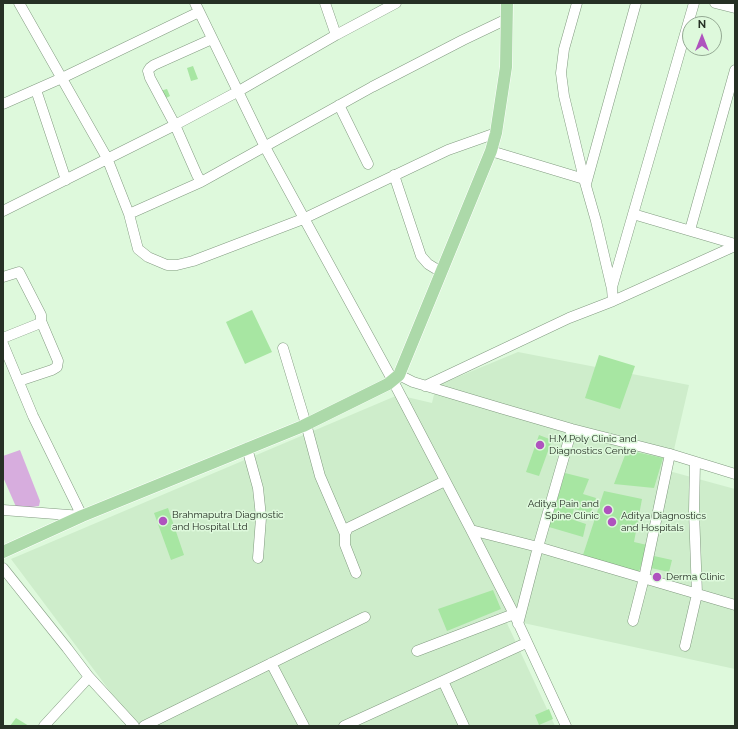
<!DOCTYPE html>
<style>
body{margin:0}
#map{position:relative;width:738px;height:729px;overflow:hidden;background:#def9dc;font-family:Raleway,sans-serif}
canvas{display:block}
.frame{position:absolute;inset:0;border:4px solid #263025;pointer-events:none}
.north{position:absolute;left:682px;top:16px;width:40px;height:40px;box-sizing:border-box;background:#def9dc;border:1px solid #94a993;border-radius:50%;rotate:0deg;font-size:11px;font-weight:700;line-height:16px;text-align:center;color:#263025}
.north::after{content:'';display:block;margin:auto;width:14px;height:18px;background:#af53be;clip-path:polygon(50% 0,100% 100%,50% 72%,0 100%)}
</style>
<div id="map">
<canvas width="738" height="729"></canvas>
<div class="frame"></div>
<div class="north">N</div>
</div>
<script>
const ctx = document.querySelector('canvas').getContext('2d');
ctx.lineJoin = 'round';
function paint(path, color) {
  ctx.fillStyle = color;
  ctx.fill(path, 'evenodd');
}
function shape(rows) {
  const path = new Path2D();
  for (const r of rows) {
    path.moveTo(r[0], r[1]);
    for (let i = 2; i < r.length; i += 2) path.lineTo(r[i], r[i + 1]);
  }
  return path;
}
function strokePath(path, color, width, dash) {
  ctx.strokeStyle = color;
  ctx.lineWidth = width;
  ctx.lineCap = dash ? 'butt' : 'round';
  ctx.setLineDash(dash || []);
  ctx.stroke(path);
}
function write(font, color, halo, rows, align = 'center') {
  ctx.font = font + ' Raleway,sans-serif';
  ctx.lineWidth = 3;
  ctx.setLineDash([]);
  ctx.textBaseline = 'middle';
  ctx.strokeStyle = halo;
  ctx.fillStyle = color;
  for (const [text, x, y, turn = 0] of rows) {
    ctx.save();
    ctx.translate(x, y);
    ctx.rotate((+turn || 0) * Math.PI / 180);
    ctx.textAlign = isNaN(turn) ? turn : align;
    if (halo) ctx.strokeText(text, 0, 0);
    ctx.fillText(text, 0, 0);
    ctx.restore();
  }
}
paint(shape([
 [518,352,689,385,669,471,735,489,735,669,505,619,555,726,136,726,11,559,398,395,432,403,436,386]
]), '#ceedcb');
paint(shape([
 [20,450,40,501,39,506,17,509,3,477,3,456]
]), '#d7adde');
paint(shape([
 [193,66,198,79,191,81,187,68],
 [167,89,170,96,164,99,160,91],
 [252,310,272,352,245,364,226,322],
 [599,355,635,366,620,409,585,398],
 [539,435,552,440,539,476,526,472],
 [627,450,663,458,654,488,614,484],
 [565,473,589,479,583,494,596,498,591,513,574,509,571,519,586,524,583,537,549,527],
 [604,491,642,499,634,542,647,545,639,572,582,558],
 [168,508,184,555,171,560,154,513],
 [654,556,672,560,669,572,651,568],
 [493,590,501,609,447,631,438,609],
 [549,709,553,719,539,725,535,715],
 [16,718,29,726,10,726]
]), '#a7e6a2');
const minor = shape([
 [19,3,107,158,129,214,138,249,148,257,167,265,177,265,193,261,303,219,448,150,496,133],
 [195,3,265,147,393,381,471,530,514,614,566,726],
 [325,3,336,35],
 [577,3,564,49,561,73,564,96,584,179,596,221,612,289,613,301],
 [715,3,735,8],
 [36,90,66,180],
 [3,104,62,78,199,12],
 [339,105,368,164],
 [491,151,584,179],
 [394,175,421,256,428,264,441,272],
 [201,182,197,175,175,125,150,78,148,71,150,68,154,65,212,39],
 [586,184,636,3],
 [3,211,175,125,237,92,336,35,396,3],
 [129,214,201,182,372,87,463,40,507,19],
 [633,214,735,244],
 [690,230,735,70],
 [3,277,19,272,41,315,41,321,38,324,3,338],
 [612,287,694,3],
 [3,344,33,416,82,516,3,510],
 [283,348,306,424,320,476,345,534],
 [399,375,413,382,500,408,572,429,670,454,735,474],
 [19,381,52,370,57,367,58,361,41,321],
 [425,386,569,318,613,301,735,246],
 [247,448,258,488,260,507,261,518,258,558],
 [471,530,538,547,735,605],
 [3,568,67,648,89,677,134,726],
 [356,573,345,545,345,534,348,528,445,481],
 [633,621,644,578,670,454],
 [518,624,538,547,572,429],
 [685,646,697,594,694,511,695,462],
 [417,651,514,614],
 [271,663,304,726],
 [443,681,464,726],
 [44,726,89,677],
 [144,726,365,617],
 [344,726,526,643]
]);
const major = shape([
 [3,552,82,516,303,426,388,384,399,375,491,151,496,133,506,67,507,3]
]);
strokePath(minor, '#829b80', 11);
strokePath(major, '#fff', 13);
strokePath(minor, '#fff', 10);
strokePath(major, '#acd9a9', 12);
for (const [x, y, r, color] of [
 [540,445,5,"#af53be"],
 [608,510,5,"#af53be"],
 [163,521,5,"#af53be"],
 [612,522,5,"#af53be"],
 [657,577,5,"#af53be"]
]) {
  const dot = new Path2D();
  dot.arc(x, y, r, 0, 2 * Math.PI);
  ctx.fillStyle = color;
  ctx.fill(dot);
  strokePath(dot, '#def9dc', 1.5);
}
write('10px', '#263025', '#def9dc', [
 ["H.M.Poly Clinic and",549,439],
 ["Diagnostics Centre",549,451],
 ["Aditya Pain and",599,504,"right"],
 ["Spine Clinic",599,516,"right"],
 ["Brahmaputra Diagnostic",172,515],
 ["and Hospital Ltd",172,527],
 ["Aditya Diagnostics",621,516],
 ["and Hospitals",621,528],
 ["Derma Clinic",666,577]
], 'left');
</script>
